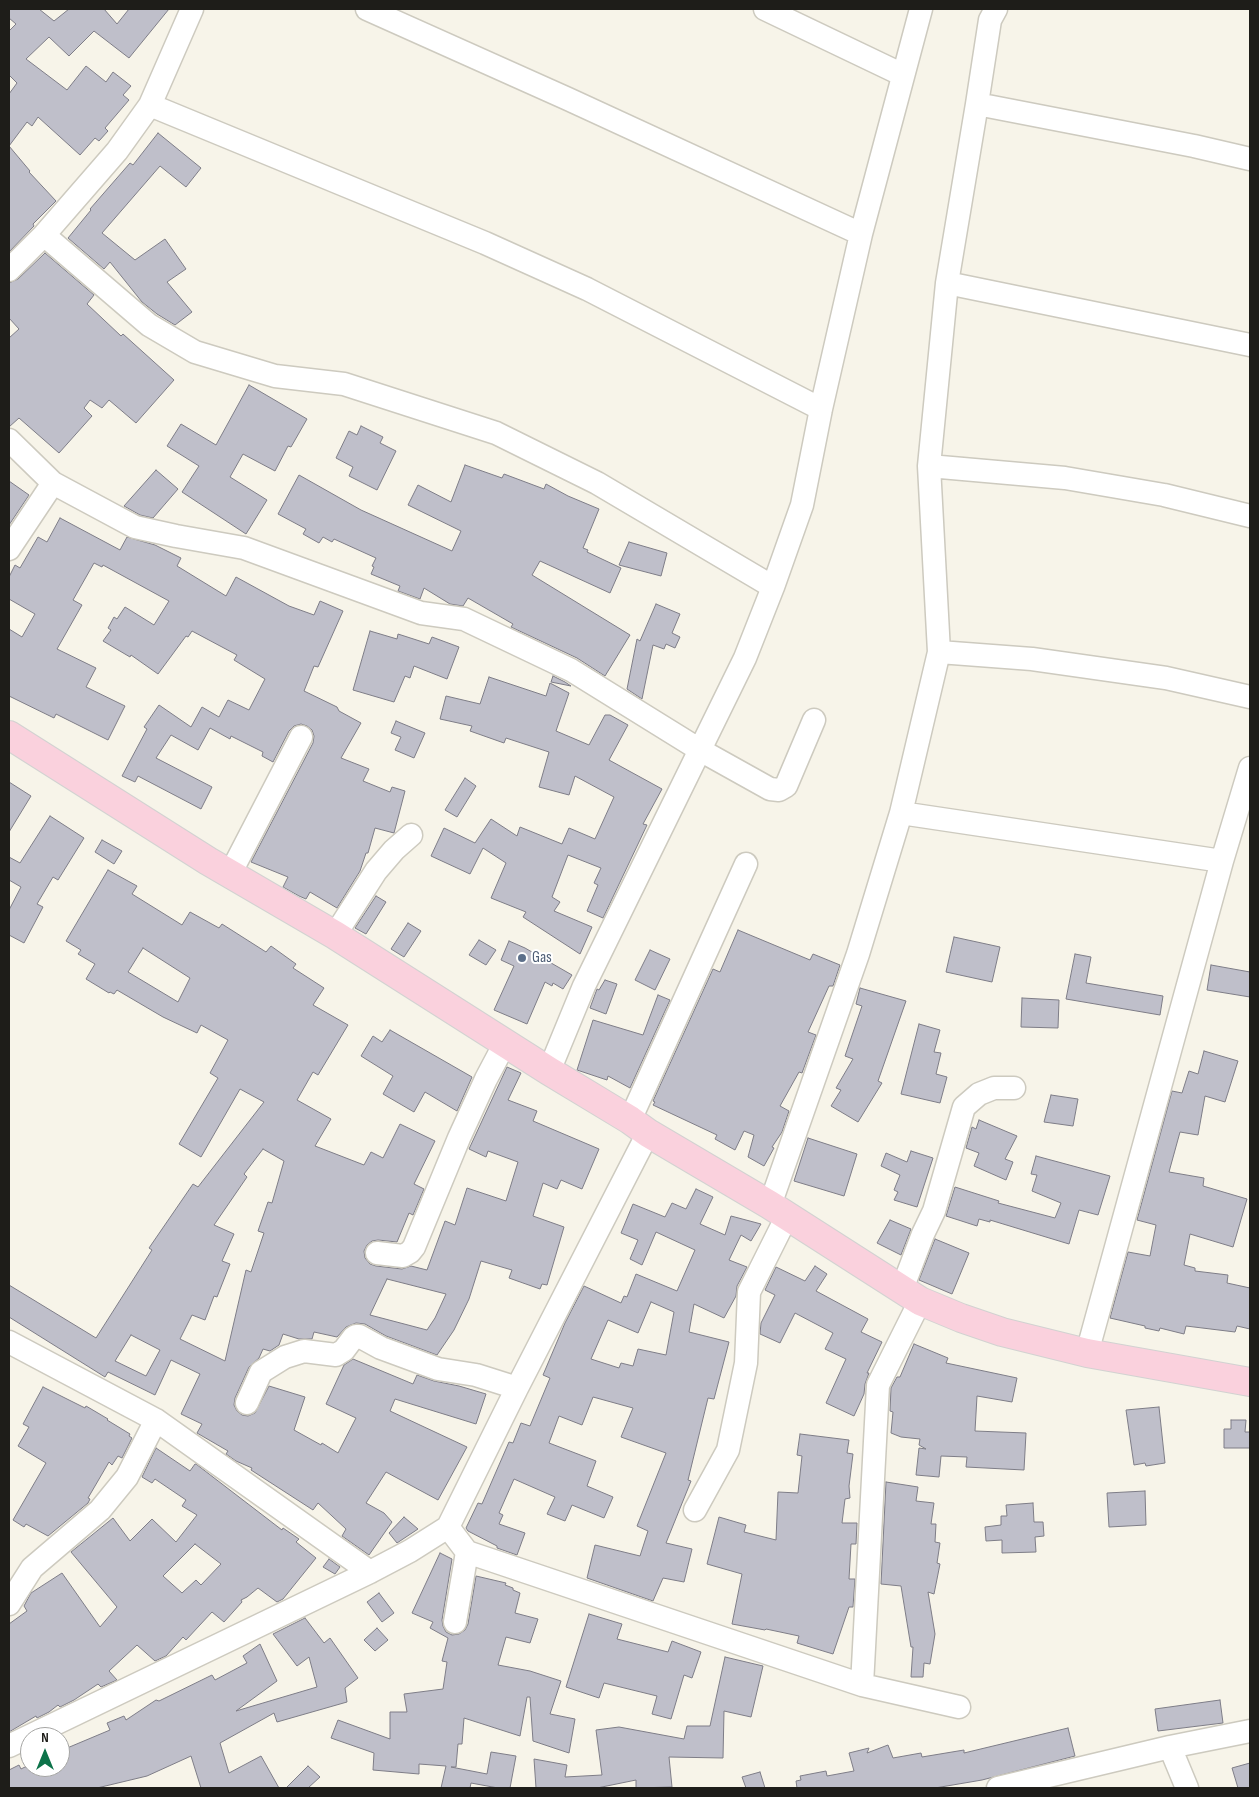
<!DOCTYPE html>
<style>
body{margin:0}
#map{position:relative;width:1259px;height:1797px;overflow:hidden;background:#f7f4e9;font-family:"Sofia Sans Condensed",sans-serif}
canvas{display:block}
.frame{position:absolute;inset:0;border:10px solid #1e1d19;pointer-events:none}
.north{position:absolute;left:20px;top:1727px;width:50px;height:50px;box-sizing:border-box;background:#fff;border:1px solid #a5a5a3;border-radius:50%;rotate:0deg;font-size:14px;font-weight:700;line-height:20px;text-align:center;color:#1e1d19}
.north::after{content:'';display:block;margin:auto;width:18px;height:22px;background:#0d734a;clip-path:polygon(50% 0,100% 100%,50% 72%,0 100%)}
</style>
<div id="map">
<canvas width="1259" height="1797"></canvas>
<div class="frame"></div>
<div class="north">N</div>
</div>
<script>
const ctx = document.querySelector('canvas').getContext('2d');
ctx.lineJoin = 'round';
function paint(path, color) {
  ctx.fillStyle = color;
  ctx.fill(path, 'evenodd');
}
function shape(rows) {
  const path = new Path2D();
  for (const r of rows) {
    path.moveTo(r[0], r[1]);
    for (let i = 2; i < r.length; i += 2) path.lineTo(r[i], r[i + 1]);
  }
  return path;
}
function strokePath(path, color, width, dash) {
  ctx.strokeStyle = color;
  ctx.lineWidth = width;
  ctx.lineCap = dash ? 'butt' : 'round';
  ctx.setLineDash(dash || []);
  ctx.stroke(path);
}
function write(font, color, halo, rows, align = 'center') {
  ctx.font = font + ' "Sofia Sans Condensed",sans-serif';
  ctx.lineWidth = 4;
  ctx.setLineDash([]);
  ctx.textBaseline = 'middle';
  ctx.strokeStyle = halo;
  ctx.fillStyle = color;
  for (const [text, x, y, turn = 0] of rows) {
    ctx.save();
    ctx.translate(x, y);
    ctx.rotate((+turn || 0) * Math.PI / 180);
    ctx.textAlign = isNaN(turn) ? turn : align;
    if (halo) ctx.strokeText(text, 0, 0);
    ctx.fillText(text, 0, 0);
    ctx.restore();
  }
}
const building = shape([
 [9,9,39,9,54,21,69,9,104,9,117,24,129,9,169,9,129,58,94,31,69,56,49,37,26,59,67,90,86,66,106,82,113,72,131,86,123,95,129,100,105,128,108,131,99,141,95,138,80,155,38,117,32,126,27,122,9,146,30,171,29,172,56,201,33,224,34,226,9,252,9,94,17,83,9,75,9,31,16,24,9,18,9,9],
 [158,133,201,168,186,187,160,166,102,233,135,260,165,239,186,269,167,282,192,312,175,325,157,314,142,302,110,262,104,269,68,238,91,210,90,209,130,163,133,165,158,133],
 [45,253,94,295,87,304,121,336,123,334,174,380,136,423,109,400,102,408,90,400,84,408,92,416,59,453,19,418,9,427,9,338,19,329,9,318,9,283,18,279,45,253],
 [249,385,307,419,291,447,288,446,275,471,243,454,230,477,267,500,246,534,182,492,199,466,167,446,181,424,216,445,249,385],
 [361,426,383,437,380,443,396,451,377,490,349,476,353,467,336,458,349,431,357,435,361,426],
 [465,465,502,478,504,474,544,489,546,484,568,496,599,509,583,548,588,550,587,552,621,568,610,593,540,561,532,575,630,635,605,676,577,658,511,627,513,624,468,598,463,606,450,604,424,588,420,599,398,591,400,586,371,574,374,567,372,566,376,558,334,539,332,542,323,537,319,543,303,534,306,529,278,514,299,475,361,510,452,551,461,531,408,505,418,485,451,502,465,465],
 [156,470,178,489,153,518,140,515,124,506,156,470],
 [9,481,29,495,9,525,9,481],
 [60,518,120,550,127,537,155,545,181,558,177,566,226,596,236,577,289,606,314,615,320,601,343,611,318,667,314,666,304,691,337,707,339,711,361,723,341,758,369,769,363,781,390,792,392,787,405,791,394,833,375,828,368,853,366,853,360,871,337,908,310,892,306,899,299,896,283,887,288,877,251,862,313,743,314,736,312,730,307,726,301,724,294,726,289,731,273,762,262,756,263,752,231,736,230,739,210,728,198,750,171,735,156,758,212,787,201,809,138,776,135,782,122,776,147,729,144,727,159,705,191,727,202,707,219,717,228,700,249,710,265,679,234,660,237,655,192,631,188,637,186,636,158,674,131,655,130,657,103,641,111,630,108,628,114,617,117,619,125,607,154,625,169,601,103,565,102,567,94,563,73,600,82,605,57,649,96,668,86,687,125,706,108,740,56,714,54,718,9,696,9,629,22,637,35,614,9,599,9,577,15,565,20,568,38,537,47,542,60,518],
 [629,542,667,553,661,576,619,565,629,542],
 [656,604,680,614,672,633,680,637,675,648,666,644,664,649,653,645,642,699,627,689,637,639,640,641,656,604],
 [370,631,397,639,398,634,429,644,432,637,459,647,447,679,414,666,410,678,405,676,394,702,353,690,370,631],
 [553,676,565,682,571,686,551,682,553,676],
 [489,677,546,696,550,683,569,693,556,731,589,745,605,715,610,715,628,725,609,760,662,789,643,824,647,825,603,918,587,911,598,885,594,883,601,868,568,855,552,897,560,902,554,911,592,927,580,954,523,917,526,912,491,898,506,863,483,848,470,874,431,856,444,828,475,843,491,819,517,836,520,827,562,844,569,828,595,839,614,797,575,776,569,795,539,787,549,752,506,738,504,743,470,731,472,726,440,719,446,696,480,704,489,677],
 [396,721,425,733,414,758,395,750,401,737,391,733,396,721],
 [465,778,476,786,457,817,445,810,465,778],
 [9,782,31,796,9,832,9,782],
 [50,816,84,838,58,880,53,877,37,904,43,907,24,943,9,935,9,910,21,887,9,880,9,857,20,863,50,816],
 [102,840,122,851,114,864,95,852,102,840],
 [108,870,137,886,132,894,182,925,190,912,219,928,222,924,266,952,271,946,296,964,293,968,324,988,313,1005,348,1025,318,1075,313,1072,297,1100,331,1119,315,1146,364,1165,371,1152,383,1158,400,1124,435,1141,414,1184,424,1189,413,1215,409,1213,397,1242,378,1240,372,1241,367,1245,364,1251,365,1258,370,1264,376,1266,402,1269,411,1266,427,1270,445,1221,455,1225,467,1188,506,1201,518,1162,488,1151,486,1157,469,1149,507,1067,521,1073,508,1100,537,1111,533,1121,599,1149,582,1189,561,1180,557,1189,543,1183,533,1216,564,1227,547,1285,542,1284,540,1289,509,1278,512,1270,481,1261,469,1299,454,1330,437,1355,386,1336,365,1324,356,1323,346,1327,337,1337,314,1332,312,1339,299,1339,283,1334,279,1345,270,1351,263,1349,259,1358,249,1367,235,1398,234,1405,237,1411,242,1415,248,1416,255,1413,269,1386,305,1397,294,1430,321,1445,322,1443,338,1453,356,1418,326,1404,344,1365,353,1359,413,1384,417,1375,434,1381,459,1386,486,1394,476,1424,395,1399,390,1411,467,1447,438,1500,386,1472,366,1503,384,1513,392,1522,369,1555,342,1536,346,1529,318,1503,313,1510,251,1470,252,1468,236,1461,226,1454,228,1451,197,1433,202,1424,181,1414,200,1374,171,1360,155,1395,108,1372,105,1377,9,1317,9,1285,96,1338,152,1250,149,1248,193,1184,198,1187,264,1102,240,1089,201,1157,179,1144,218,1078,210,1073,228,1040,201,1025,197,1033,163,1017,117,990,114,994,110,992,109,993,86,979,95,964,78,954,81,950,66,941,108,870],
 [143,948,190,978,178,1002,128,972,143,948],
 [263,1149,284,1161,272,1203,268,1202,258,1231,264,1233,251,1272,246,1270,225,1361,180,1339,192,1315,205,1320,214,1296,217,1297,230,1264,222,1261,234,1234,214,1225,247,1177,244,1174,263,1149],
 [387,1279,446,1294,435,1318,427,1330,370,1315,387,1279],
 [131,1335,160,1350,146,1376,115,1361,131,1335],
 [376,896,386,902,366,934,355,928,376,896],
 [408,923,421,931,404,957,391,949,408,923],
 [738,930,810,960,813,954,840,965,833,986,829,986,808,1032,816,1035,802,1073,799,1072,780,1106,789,1111,782,1132,772,1147,774,1148,764,1166,748,1157,754,1135,744,1131,735,1150,715,1139,717,1135,653,1105,655,1102,653,1101,713,969,720,972,738,930],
 [954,937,1000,947,992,982,946,972,954,937],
 [479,940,496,950,486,965,469,955,479,940],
 [509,941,525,948,572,975,563,989,553,983,552,986,545,982,527,1024,494,1010,514,966,501,960,509,941],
 [650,950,670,959,655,990,635,980,650,950],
 [1075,954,1091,957,1086,983,1163,996,1160,1015,1066,999,1075,954],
 [1211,965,1250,972,1250,997,1207,990,1211,965],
 [605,980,617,984,606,1014,590,1008,597,989,599,990,605,980],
 [860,988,906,1001,878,1081,882,1083,858,1122,831,1106,841,1090,836,1088,853,1059,845,1056,862,1006,856,1004,860,988],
 [658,995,670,1000,630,1088,608,1076,607,1080,577,1070,593,1020,643,1035,658,995],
 [1022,998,1059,1000,1058,1028,1021,1027,1022,998],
 [919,1024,940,1030,934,1052,941,1053,936,1074,947,1077,940,1103,901,1094,919,1024],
 [390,1030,472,1077,457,1111,425,1092,414,1112,383,1094,393,1076,361,1056,373,1036,382,1042,390,1030],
 [1204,1051,1238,1061,1225,1102,1205,1096,1198,1135,1180,1132,1169,1172,1204,1178,1203,1186,1247,1199,1233,1247,1190,1234,1184,1265,1195,1268,1195,1271,1228,1275,1227,1283,1250,1288,1250,1329,1237,1326,1235,1332,1186,1326,1184,1334,1160,1328,1159,1331,1145,1328,1145,1326,1110,1318,1128,1252,1150,1256,1156,1225,1137,1220,1172,1091,1182,1093,1189,1071,1198,1074,1204,1051],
 [1051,1095,1078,1099,1073,1126,1044,1122,1051,1095],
 [979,1120,1017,1136,1005,1159,1013,1162,1006,1180,974,1166,979,1153,966,1148,972,1127,976,1129,979,1120],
 [808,1138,857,1154,844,1196,794,1181,808,1138],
 [911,1151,933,1158,917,1207,894,1200,898,1192,894,1190,900,1175,881,1166,886,1153,907,1162,911,1151],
 [1036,1156,1110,1176,1098,1215,1079,1210,1069,1244,990,1220,990,1222,979,1219,977,1226,946,1216,955,1187,999,1201,998,1203,1055,1218,1061,1203,1032,1191,1037,1175,1031,1174,1036,1156],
 [696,1189,713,1197,700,1224,725,1235,731,1216,761,1224,751,1241,741,1235,729,1260,747,1267,737,1286,736,1296,724,1318,694,1304,689,1332,729,1342,714,1399,708,1398,688,1480,691,1481,666,1543,692,1549,684,1582,663,1578,653,1601,587,1578,595,1545,640,1556,648,1531,637,1526,666,1453,621,1437,633,1408,593,1397,582,1425,559,1416,549,1443,596,1461,587,1486,613,1497,604,1518,572,1505,565,1521,547,1514,555,1497,514,1479,499,1513,503,1515,499,1524,525,1533,517,1555,497,1548,497,1546,468,1531,466,1528,478,1503,482,1504,509,1442,513,1443,521,1423,530,1426,550,1378,543,1375,565,1323,584,1286,621,1303,624,1296,627,1297,636,1274,677,1291,695,1250,656,1232,642,1265,630,1259,638,1240,621,1233,633,1204,665,1217,672,1203,686,1209,696,1189],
 [651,1302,674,1312,666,1355,638,1349,633,1366,621,1363,619,1368,591,1359,608,1320,638,1333,651,1302],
 [890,1220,911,1229,901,1255,877,1243,890,1220],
 [935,1239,969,1253,952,1294,919,1280,935,1239],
 [815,1266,827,1274,816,1291,868,1319,861,1332,882,1342,867,1373,869,1373,865,1384,864,1394,854,1416,826,1403,846,1359,825,1349,833,1333,795,1313,780,1343,760,1334,761,1323,775,1295,765,1290,776,1267,805,1281,815,1266],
 [914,1344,948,1358,946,1363,1017,1378,1012,1402,977,1396,975,1431,1026,1433,1024,1470,966,1467,967,1457,941,1456,939,1477,916,1475,919,1448,926,1449,919,1445,920,1439,901,1437,891,1433,893,1412,890,1411,891,1388,897,1377,900,1377,914,1344],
 [43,1387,85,1408,86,1406,108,1419,107,1420,130,1434,129,1436,132,1438,122,1458,118,1456,112,1465,109,1462,88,1498,90,1499,88,1503,48,1536,26,1524,24,1527,13,1520,46,1463,18,1446,29,1427,23,1424,43,1387],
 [1159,1407,1165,1463,1146,1466,1145,1463,1134,1465,1126,1410,1159,1407],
 [1231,1420,1246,1420,1245,1432,1250,1432,1250,1448,1224,1448,1224,1429,1231,1429,1231,1420],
 [800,1434,849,1440,847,1453,853,1454,849,1486,850,1498,845,1499,842,1523,857,1523,856,1544,851,1544,849,1579,855,1579,853,1607,849,1607,833,1654,797,1643,799,1636,766,1629,765,1630,732,1624,742,1574,707,1564,719,1517,746,1525,744,1532,776,1540,778,1492,798,1493,802,1456,797,1455,800,1434],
 [156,1448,190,1471,195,1464,196,1464,282,1530,283,1528,299,1539,296,1542,316,1558,283,1599,277,1602,258,1588,247,1597,241,1600,242,1602,224,1622,212,1612,186,1640,183,1637,166,1656,155,1661,137,1645,109,1671,117,1680,101,1687,98,1684,74,1700,60,1707,58,1705,49,1712,37,1718,36,1716,9,1732,9,1624,27,1611,24,1606,31,1593,62,1573,100,1627,117,1607,71,1552,113,1518,130,1541,152,1519,176,1542,197,1515,182,1506,186,1500,155,1479,152,1483,142,1477,156,1448],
 [195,1544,221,1564,201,1585,196,1580,182,1593,163,1576,195,1544],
 [886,1482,918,1487,916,1501,934,1503,931,1524,936,1524,935,1542,940,1543,937,1563,940,1564,934,1594,928,1592,935,1634,930,1664,924,1663,923,1677,911,1677,913,1647,911,1647,901,1586,881,1584,886,1482],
 [1145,1491,1146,1525,1109,1527,1107,1493,1145,1491],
 [1033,1503,1034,1522,1043,1522,1044,1536,1035,1537,1036,1552,1002,1553,1002,1540,986,1541,985,1527,1001,1525,1001,1516,1007,1516,1006,1505,1033,1503],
 [404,1517,418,1529,397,1543,389,1533,404,1517],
 [440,1553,452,1559,442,1620,443,1626,446,1632,452,1635,459,1634,465,1630,468,1624,476,1576,506,1583,505,1585,513,1588,513,1590,520,1593,515,1613,538,1619,530,1643,506,1637,498,1665,530,1671,561,1681,550,1714,575,1719,569,1753,533,1741,530,1697,527,1697,520,1736,464,1718,462,1744,458,1744,456,1767,451,1767,487,1774,491,1752,516,1756,510,1788,498,1788,471,1783,470,1788,441,1788,446,1766,419,1764,419,1774,373,1770,374,1753,331,1738,338,1720,390,1739,390,1712,407,1712,404,1694,443,1689,447,1662,442,1661,448,1638,430,1628,433,1622,412,1613,440,1553],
 [329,1559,340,1567,335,1574,323,1567,329,1559],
 [379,1593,394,1613,382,1622,367,1602,379,1593],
 [589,1614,622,1624,617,1639,668,1652,672,1641,701,1652,692,1678,684,1675,671,1719,652,1714,657,1696,604,1683,599,1698,566,1687,589,1614],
 [305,1618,324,1643,330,1638,358,1678,345,1688,347,1702,277,1722,274,1713,220,1743,229,1773,261,1756,279,1788,201,1788,191,1756,147,1776,97,1788,9,1788,9,1770,19,1765,21,1769,25,1767,60,1767,60,1751,110,1730,107,1723,124,1716,126,1720,156,1700,159,1701,212,1675,215,1680,247,1663,243,1656,260,1644,277,1681,236,1711,317,1687,309,1657,297,1666,273,1634,305,1618],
 [377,1628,388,1640,375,1651,364,1640,377,1628],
 [725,1657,763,1666,751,1717,724,1711,723,1758,669,1757,672,1787,636,1788,636,1780,597,1788,536,1788,534,1759,567,1765,565,1777,602,1775,596,1730,619,1727,684,1739,687,1726,710,1726,725,1657],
 [1220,1700,1223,1723,1158,1731,1155,1709,1220,1700],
 [1068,1728,1075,1756,982,1780,935,1788,797,1788,796,1781,801,1780,800,1776,826,1771,827,1776,854,1771,849,1753,869,1748,867,1753,888,1745,893,1758,921,1753,922,1757,964,1750,964,1753,1068,1728],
 [1250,1763,1250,1788,1238,1788,1232,1768,1250,1763],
 [308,1766,320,1777,308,1788,286,1788,308,1766],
 [760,1772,765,1788,746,1788,742,1777,760,1772]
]);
paint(building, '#bfbfca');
strokePath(building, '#7e7d87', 1);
const minor = shape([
 [367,9,568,99,861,234],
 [765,9,903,75],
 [977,104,1194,146,1250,159],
 [150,105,485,243,587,289,821,409],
 [44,235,149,325,195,352,275,376,344,384,496,433,597,483,773,587],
 [9,270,44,235,117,151,150,105,192,9],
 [947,283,1250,345],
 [9,440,53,483,135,527,176,536,244,548,421,613,464,619,571,670,700,750,770,789,779,790,786,786,814,720],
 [929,466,1065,478,1164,495,1250,516],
 [9,549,53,483],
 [939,652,1032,659,1166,678,1250,697],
 [901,813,1222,861],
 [230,874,301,737],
 [335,935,376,871,394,850,411,835],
 [549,1071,584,986,745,658,773,587,802,505,821,409,861,234,921,9],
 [630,1120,746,864],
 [770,1205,858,954,901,813,939,652,929,466,947,283,977,104,990,20,996,9],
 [377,1253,403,1256,410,1252,414,1247,459,1138,486,1079,505,1043],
 [902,1289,923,1234,934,1211,964,1107,979,1094,994,1088,1014,1088],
 [9,1342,156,1420,370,1572],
 [1087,1353,1222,861,1250,768],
 [247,1403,261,1372,285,1357,304,1351,336,1355,344,1350,353,1338,356,1336,359,1336,381,1348,438,1369,476,1375,517,1388],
 [695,1510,728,1450,746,1363,749,1292,787,1216],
 [448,1527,467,1552,862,1685,959,1707],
 [9,1604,32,1568,100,1510,127,1477,156,1420],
 [455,1622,467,1552],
 [862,1685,878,1385,920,1301],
 [9,1746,370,1572,410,1551,448,1527,517,1388,648,1133],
 [1170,1747,1187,1788],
 [998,1788,1170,1747,1250,1731]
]);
const major = shape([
 [9,735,208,861,335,935,549,1071,630,1120,648,1133,770,1205,920,1301,961,1318,1002,1332,1087,1353,1250,1382]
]);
strokePath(minor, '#cdcabf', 25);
strokePath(major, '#d2d2d1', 30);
strokePath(minor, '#fff', 22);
strokePath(major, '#fad1dd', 28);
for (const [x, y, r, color] of [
 [522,958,5,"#5c6f8a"]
]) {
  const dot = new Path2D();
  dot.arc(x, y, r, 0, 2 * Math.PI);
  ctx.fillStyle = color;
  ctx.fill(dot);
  strokePath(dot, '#fff', 2);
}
write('16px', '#4e5e75', '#fff', [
 ["Gas",532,958]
], 'left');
</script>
